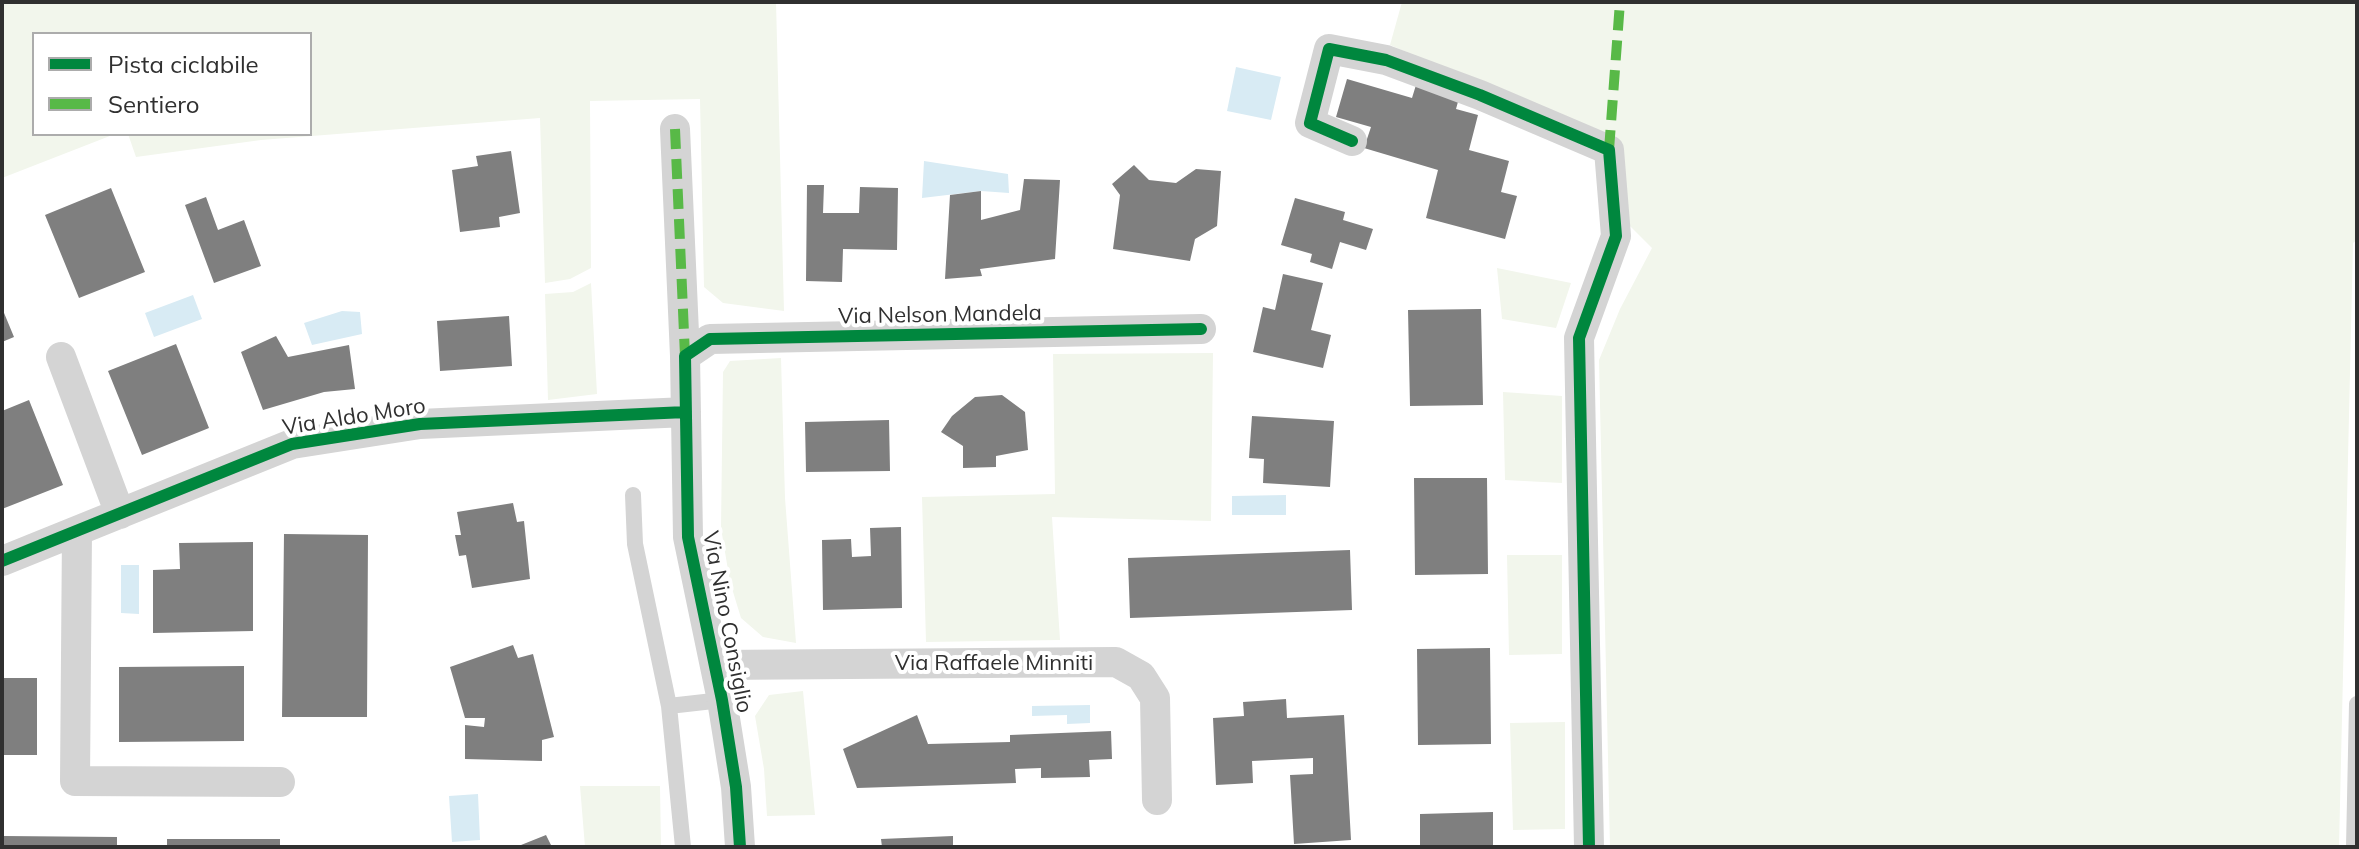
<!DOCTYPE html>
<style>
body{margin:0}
#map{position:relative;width:2359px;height:849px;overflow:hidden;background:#fff;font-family:Mulish,sans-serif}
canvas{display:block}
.frame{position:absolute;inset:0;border:4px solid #303030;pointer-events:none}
.legend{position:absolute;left:32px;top:32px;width:280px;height:104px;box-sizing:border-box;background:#fff;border:2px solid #acacac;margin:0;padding:10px 14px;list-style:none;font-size:24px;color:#303030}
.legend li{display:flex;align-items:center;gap:16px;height:40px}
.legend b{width:40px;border:2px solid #acacac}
</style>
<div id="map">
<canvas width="2359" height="849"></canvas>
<div class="frame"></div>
<ul class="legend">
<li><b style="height:10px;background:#00873e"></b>Pista ciclabile</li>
<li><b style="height:10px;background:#58b947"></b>Sentiero</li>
</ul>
</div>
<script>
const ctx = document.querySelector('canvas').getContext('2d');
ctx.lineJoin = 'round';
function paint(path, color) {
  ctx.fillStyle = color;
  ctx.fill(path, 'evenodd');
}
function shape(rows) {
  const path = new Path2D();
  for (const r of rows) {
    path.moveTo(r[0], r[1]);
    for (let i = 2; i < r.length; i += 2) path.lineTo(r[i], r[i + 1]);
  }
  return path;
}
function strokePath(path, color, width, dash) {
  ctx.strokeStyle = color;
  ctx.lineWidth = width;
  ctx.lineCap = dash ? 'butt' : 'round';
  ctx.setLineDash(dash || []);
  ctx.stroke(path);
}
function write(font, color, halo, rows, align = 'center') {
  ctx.font = font + ' Mulish,sans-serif';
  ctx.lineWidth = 8;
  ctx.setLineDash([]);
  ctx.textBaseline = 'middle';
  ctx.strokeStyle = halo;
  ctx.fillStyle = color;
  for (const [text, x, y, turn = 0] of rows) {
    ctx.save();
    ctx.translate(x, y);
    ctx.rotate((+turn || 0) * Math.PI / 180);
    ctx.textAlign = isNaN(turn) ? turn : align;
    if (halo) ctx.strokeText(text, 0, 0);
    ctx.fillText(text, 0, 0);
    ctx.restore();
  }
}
paint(shape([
 [2,2,776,2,784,311,723,303,704,287,700,99,590,101,591,268,570,279,545,283,540,118,261,140,136,157,128,134,310,134,310,34,34,34,34,134,115,134,2,178],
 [1402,2,2357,2,2357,240,2353,243,2339,847,1610,847,1599,360,1620,309,1652,248,1628,224,1619,143,1390,45],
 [1497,268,1571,283,1556,328,1502,319],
 [591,283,597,394,548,400,545,294,573,292],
 [1213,353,1211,521,1052,517,1060,640,926,642,922,497,1055,494,1053,354],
 [781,358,785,498,796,643,763,637,741,618,730,582,721,528,723,372,730,361],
 [1503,392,1562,396,1562,483,1505,480],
 [1507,555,1562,555,1562,654,1509,655],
 [803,691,815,815,767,816,764,769,755,716,769,695],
 [1565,722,1565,829,1513,830,1510,723],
 [580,786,660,786,661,847,585,847]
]), '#f2f6ec');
paint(shape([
 [1236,67,1281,77,1271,120,1227,111],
 [924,161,1008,174,1009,193,981,191,922,198],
 [193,295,202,319,154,337,145,313],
 [342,311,360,312,362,334,312,345,304,323],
 [1286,495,1286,515,1232,515,1232,496],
 [121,565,139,565,139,614,121,613],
 [1090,705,1090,723,1067,724,1067,715,1032,716,1032,706],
 [478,794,480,840,452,842,449,796]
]), '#d8ebf4');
paint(shape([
 [1347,79,1412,98,1416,85,1459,98,1456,109,1478,115,1469,150,1509,161,1501,192,1517,196,1505,239,1426,218,1438,170,1364,148,1371,127,1336,117],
 [511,151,520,213,499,217,500,227,460,232,452,170,478,166,476,156],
 [1134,165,1149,180,1176,183,1196,169,1221,171,1217,226,1195,239,1190,261,1113,249,1120,195,1112,184],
 [1024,179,1060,180,1055,259,980,269,982,276,945,279,950,195,981,191,981,220,1020,210],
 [807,185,824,185,823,213,859,213,860,187,898,188,897,250,843,249,842,282,806,281],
 [111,188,145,272,79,298,45,215],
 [206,197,218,230,244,220,261,266,214,283,185,205],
 [1295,198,1345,212,1343,220,1373,229,1366,250,1340,242,1332,269,1310,262,1312,254,1281,245],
 [1283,274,1323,283,1311,330,1331,335,1323,368,1253,352,1263,307,1275,310],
 [2,308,14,337,2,342],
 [1481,309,1483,405,1410,406,1408,310],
 [509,316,512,366,440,371,437,321],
 [276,336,288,357,349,345,355,389,324,392,263,410,241,352],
 [176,344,209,428,142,455,108,371],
 [1002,395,1025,412,1028,450,996,456,996,467,963,468,963,446,941,432,952,416,975,397],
 [29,400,63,485,2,509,2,411],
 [1252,416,1334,421,1330,487,1263,483,1264,459,1249,458],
 [889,420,890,471,806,472,805,422],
 [1414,478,1487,478,1488,574,1415,575],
 [513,503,517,522,524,521,530,579,472,588,466,555,459,556,455,535,461,535,457,512],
 [901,527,902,608,823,610,822,540,851,539,852,557,871,556,870,528],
 [284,534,368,535,367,717,282,717],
 [253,542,253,631,153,633,153,570,180,569,179,543],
 [1350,550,1352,610,1130,618,1128,558],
 [513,645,518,658,533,654,554,737,542,740,542,761,465,759,465,725,484,727,485,718,465,718,450,667],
 [1490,648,1491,744,1418,745,1417,649],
 [244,666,244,741,119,742,119,667],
 [2,678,37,678,37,755,2,755],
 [1286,699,1287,718,1344,715,1351,840,1294,844,1290,775,1313,774,1313,758,1252,761,1253,783,1216,785,1213,718,1244,716,1243,702],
 [917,715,928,744,1010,742,1010,735,1111,731,1112,759,1089,760,1090,777,1041,778,1041,768,1015,769,1016,783,857,788,843,749],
 [1493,812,1493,847,1420,847,1420,814],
 [546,835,552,847,516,847],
 [4,836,117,837,117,847,3,847],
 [953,836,953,847,882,847,881,839],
 [167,839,280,839,280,847,167,847]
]), '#7f7f7f');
strokePath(shape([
 [633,495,635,544,669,706,683,847],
 [669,706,722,700],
 [2354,847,2357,704]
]), '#d4d4d4', 16);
strokePath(shape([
 [675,129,685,356,688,537,722,700,736,787,740,847],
 [1352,141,1310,123,1329,49,1386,60,1480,95,1609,150,1616,236,1579,338,1589,847],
 [685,356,710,339,1201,329],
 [61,357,120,514],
 [77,531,75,781,280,782],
 [2,561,292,444,420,424,686,412],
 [716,665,1116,662,1141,676,1155,698,1157,800]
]), '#d4d4d4', 30);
strokePath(shape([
 [675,129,685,356],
 [1609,150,1620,2]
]), '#58b947', 10, [20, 10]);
strokePath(shape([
 [1352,141,1310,123,1329,49,1386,60,1480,95,1609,150,1616,236,1579,338,1589,847],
 [2,561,292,444,420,424,686,412],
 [740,847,736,787,722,700,688,537,685,356,710,339,1201,329]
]), '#00873e', 12);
write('22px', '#303030', '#fff', [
 ["Via Nelson Mandela",940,315,-1],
 ["Via Aldo Moro",354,417,-9],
 ["Via Nino Consiglio",727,622,79],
 ["Via Raffaele Minniti",994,663]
]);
</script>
